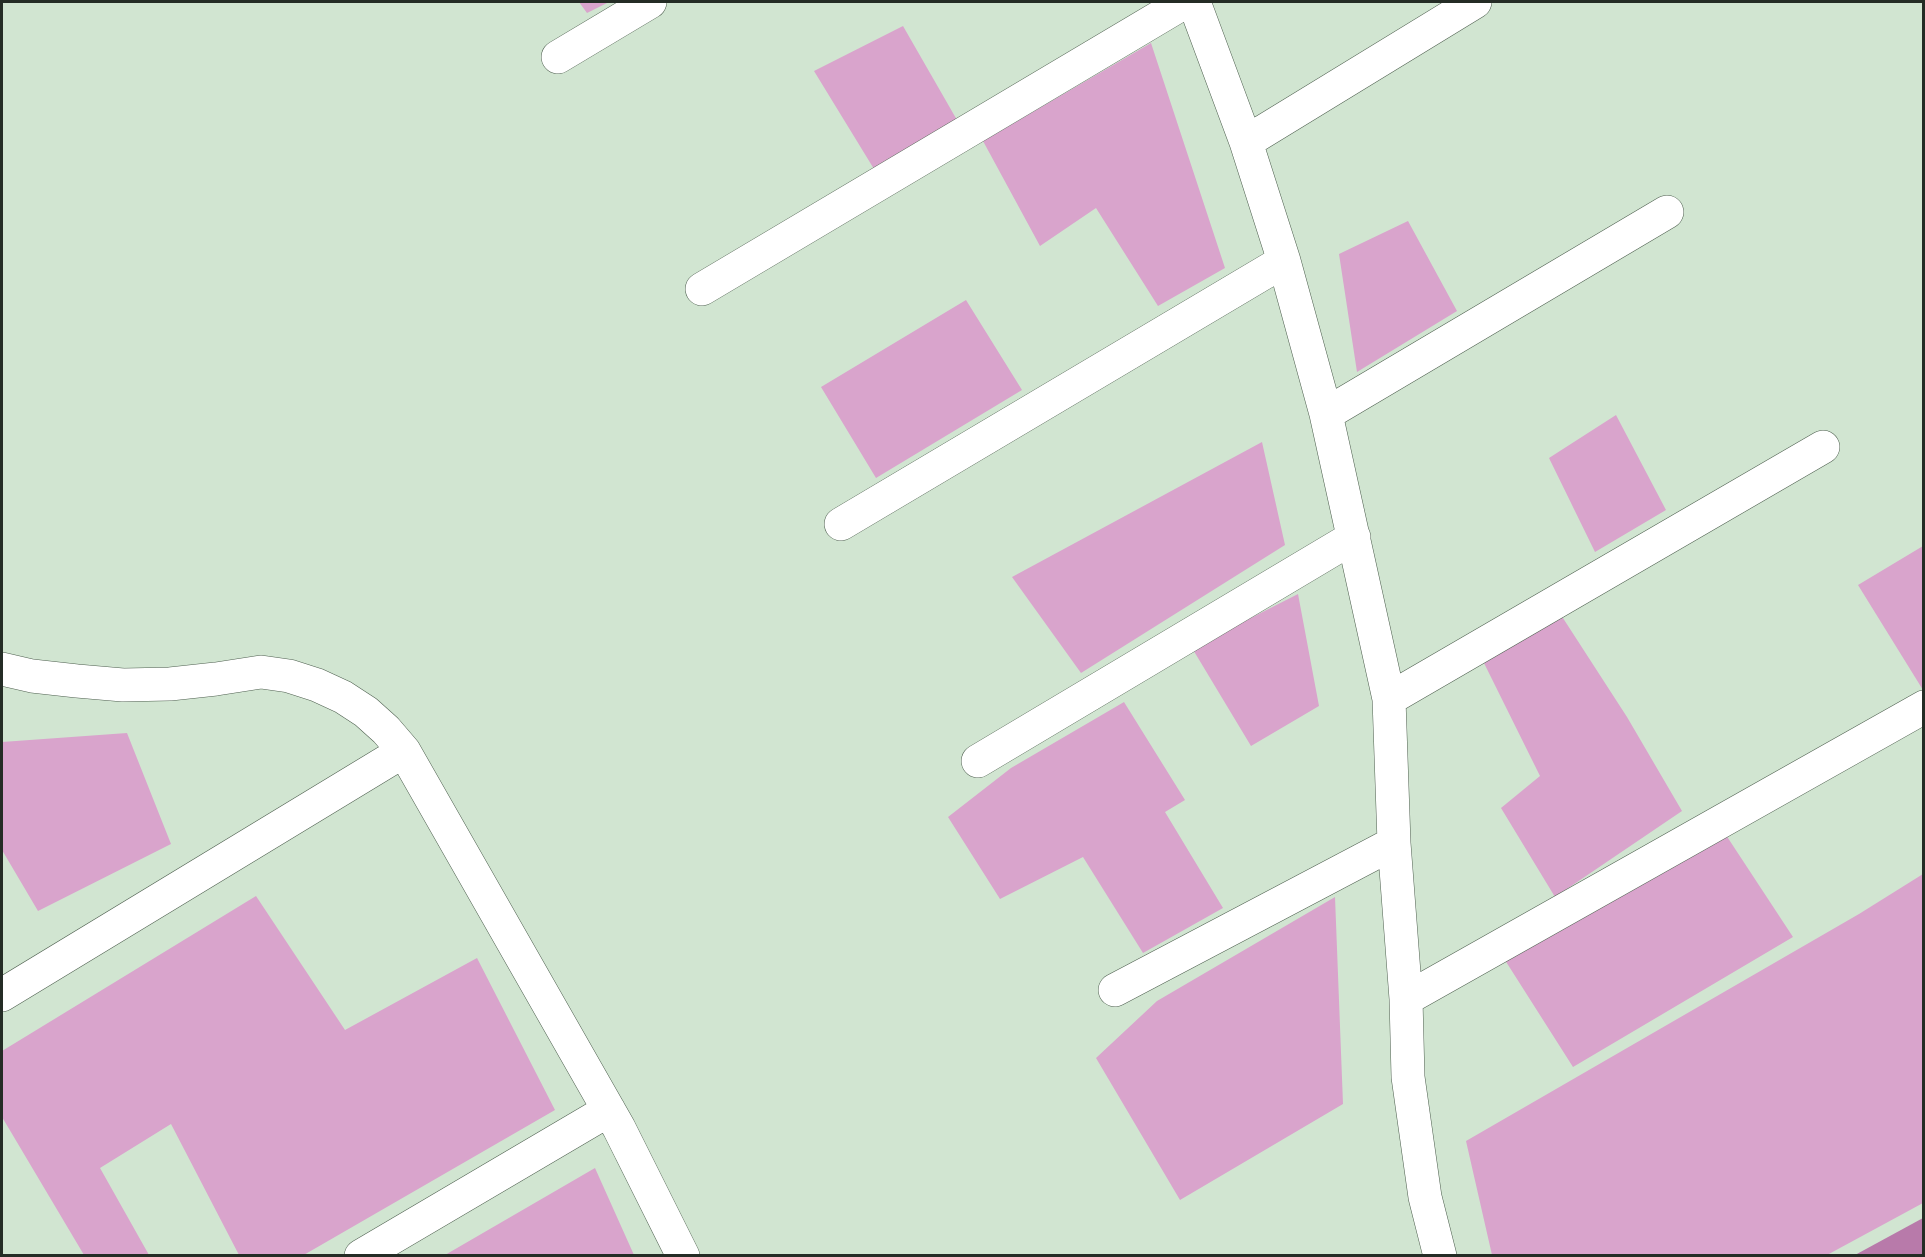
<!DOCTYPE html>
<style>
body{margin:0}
#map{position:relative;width:1925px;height:1257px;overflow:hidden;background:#d1e5d1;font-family:Literata,serif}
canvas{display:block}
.frame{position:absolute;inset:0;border:3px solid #242c25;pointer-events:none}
</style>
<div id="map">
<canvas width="1925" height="1257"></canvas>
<div class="frame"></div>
</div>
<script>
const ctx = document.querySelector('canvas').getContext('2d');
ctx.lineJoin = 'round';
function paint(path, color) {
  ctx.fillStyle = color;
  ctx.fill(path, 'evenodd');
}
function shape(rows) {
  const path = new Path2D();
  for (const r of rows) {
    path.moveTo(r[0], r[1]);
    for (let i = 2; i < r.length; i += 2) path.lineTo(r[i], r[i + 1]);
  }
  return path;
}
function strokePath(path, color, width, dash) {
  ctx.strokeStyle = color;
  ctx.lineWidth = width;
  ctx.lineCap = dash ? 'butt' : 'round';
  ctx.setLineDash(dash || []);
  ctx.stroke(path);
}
paint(shape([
 [579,2,609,2,587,13],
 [903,26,957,120,874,169,814,71],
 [1151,43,1225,268,1158,306,1096,208,1040,246,983,141],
 [1408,221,1457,311,1357,372,1339,254],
 [966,300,1022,390,876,478,821,387],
 [1616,415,1666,510,1595,552,1549,458],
 [1262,442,1285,545,1081,673,1012,577],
 [1923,546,1924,690,1923,690,1858,585],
 [1298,594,1319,706,1251,746,1192,648],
 [1561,615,1627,717,1682,811,1555,897,1501,808,1540,776,1482,659],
 [1124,702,1185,800,1165,812,1223,908,1143,953,1083,857,1000,899,948,817,1011,768],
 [127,733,171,844,38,911,2,850,2,742],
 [1724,832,1793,937,1573,1067,1503,957],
 [1923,874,1923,1203,1827,1255,1492,1255,1466,1141,1859,914],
 [256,896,345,1030,477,958,555,1110,302,1256,239,1255,171,1124,100,1168,149,1255,84,1255,2,1117,2,1051],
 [1335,897,1343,1104,1180,1200,1096,1058,1157,1001],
 [595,1168,634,1255,445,1255]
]), '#d9a4cc');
paint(shape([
 [1923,1218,1923,1255,1855,1255]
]), '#b87aaa');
const minor = shape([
 [1194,2,1246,142,1284,261,1326,414,1389,699,1394,843,1406,999,1408,1077,1425,1197,1440,1256],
 [558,57,650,2],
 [1246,142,1475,2],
 [702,289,1185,2],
 [1326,414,1667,212],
 [841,524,1284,261],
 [2,669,32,676,77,681,123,685,170,684,216,679,261,672,289,676,317,685,343,697,366,712,386,730,404,751,619,1128,683,1256],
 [1389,699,1823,447],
 [978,761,1354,537],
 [1115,990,1394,843],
 [2,995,404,751],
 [1406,999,1924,707],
 [361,1256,609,1110]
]);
strokePath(minor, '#4f6050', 34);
strokePath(minor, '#fff', 33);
</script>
